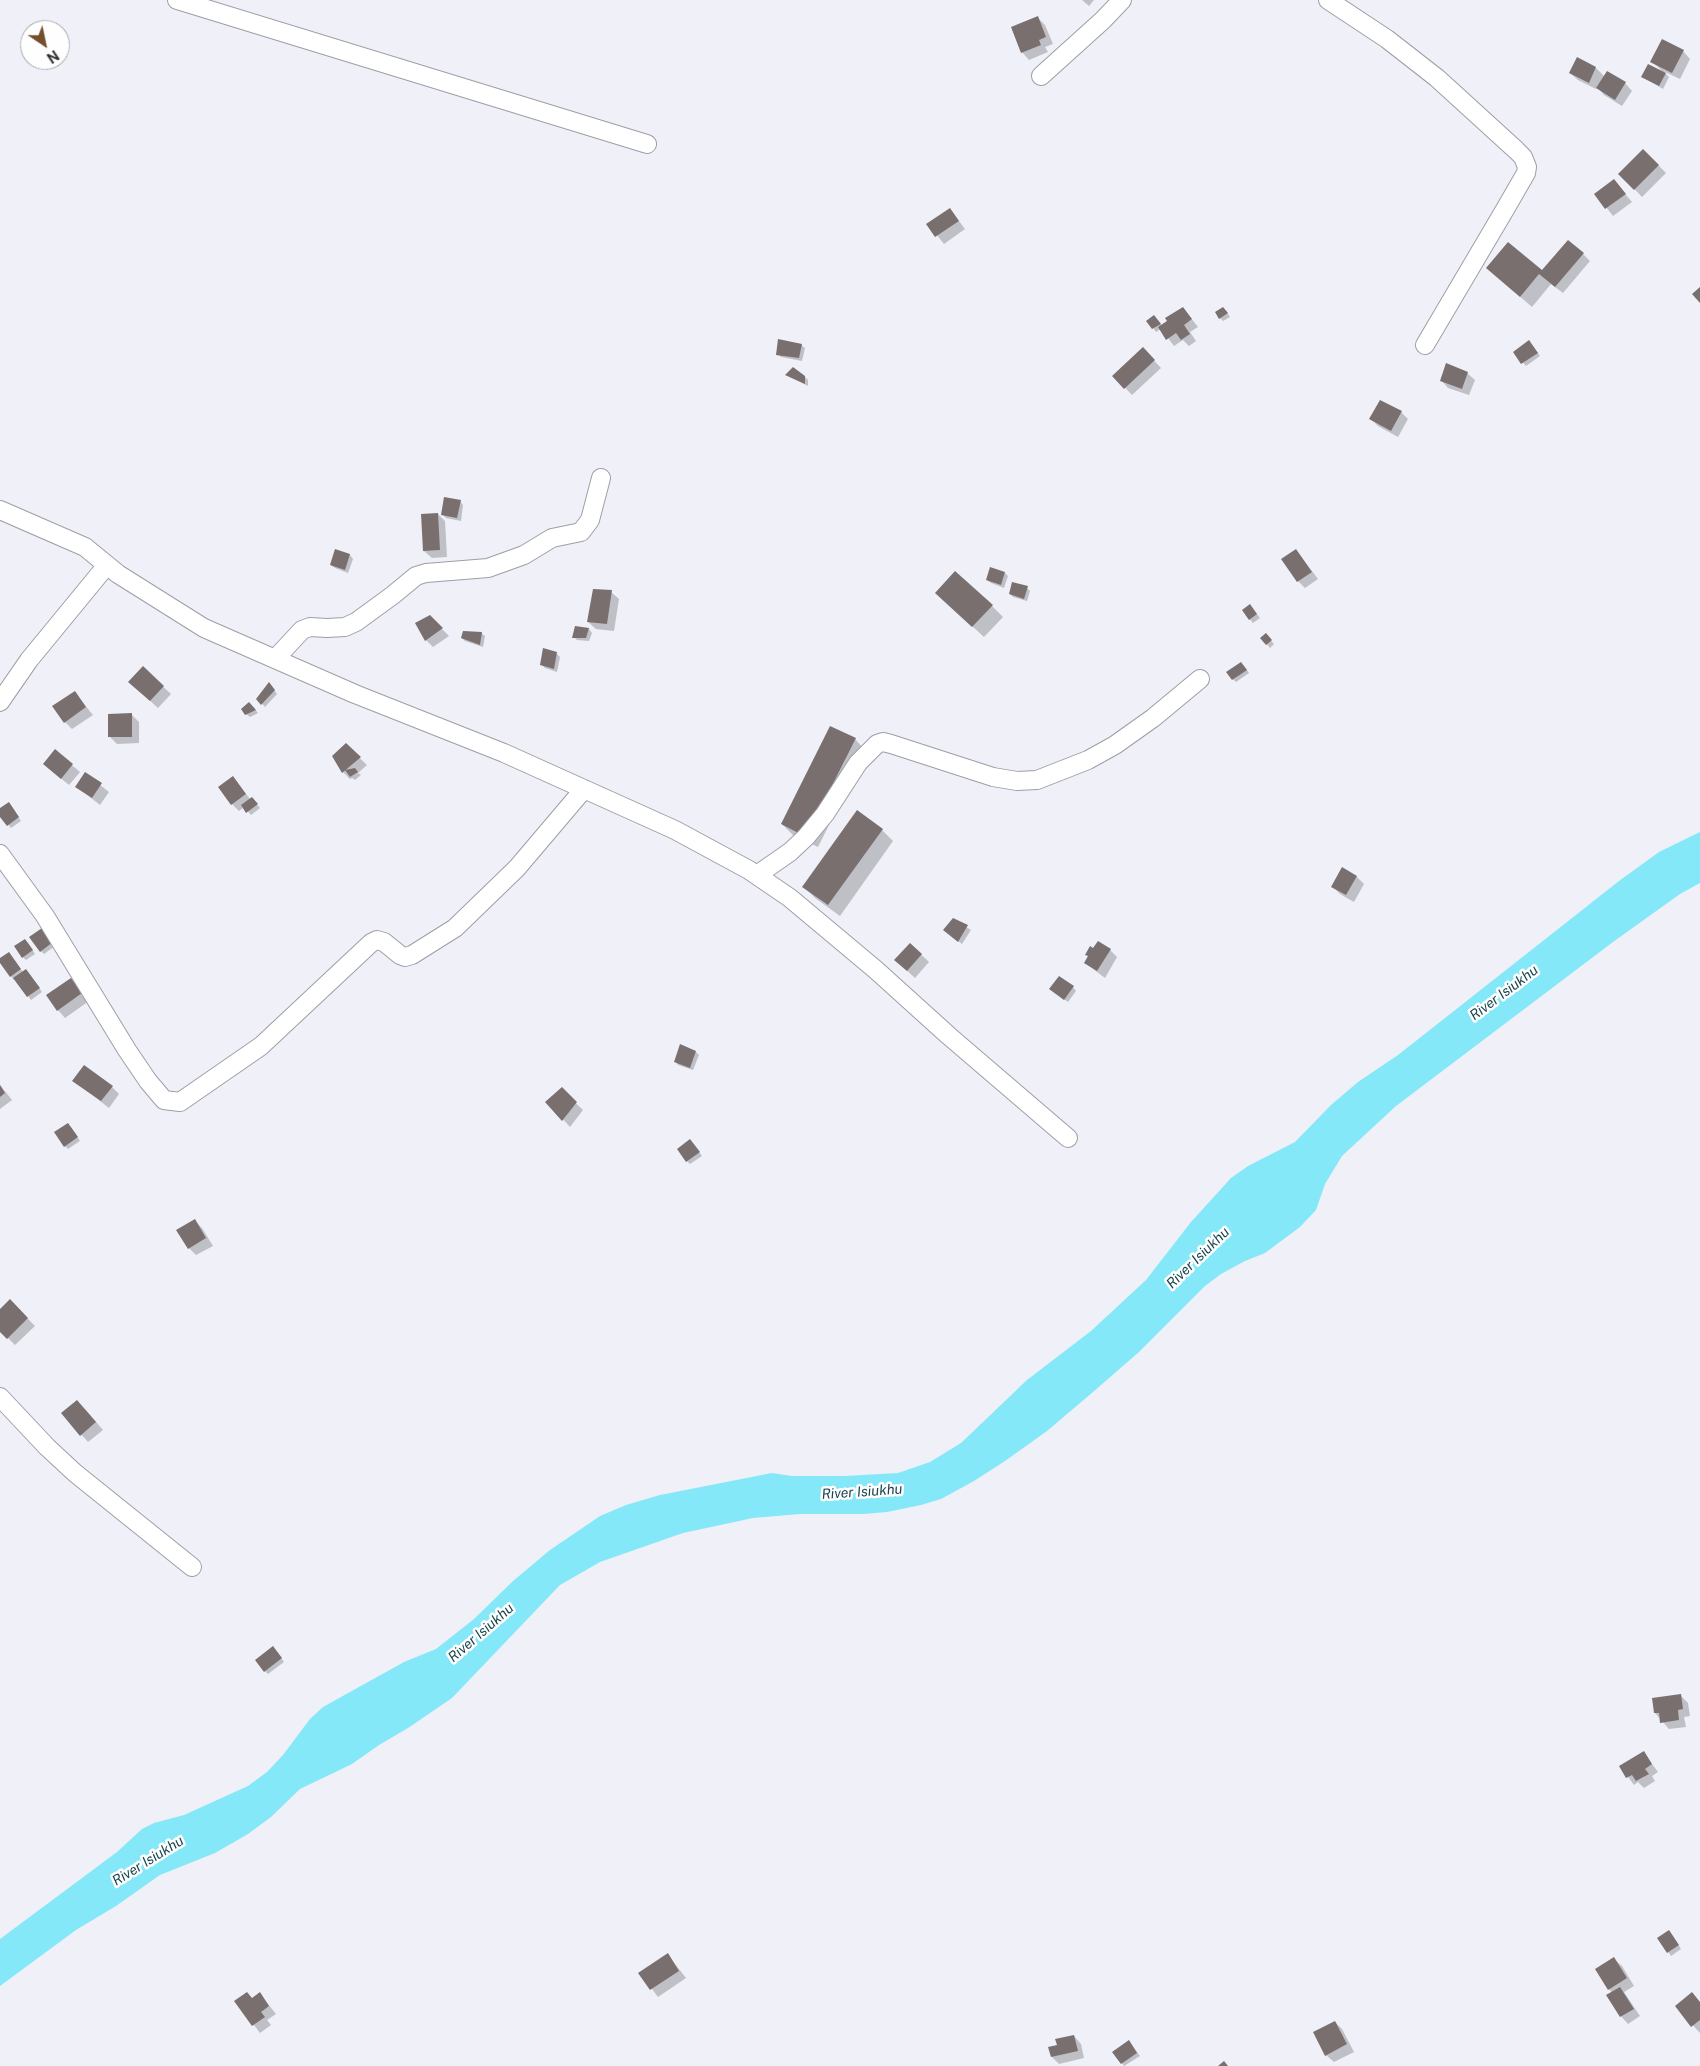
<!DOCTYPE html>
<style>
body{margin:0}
#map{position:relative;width:1700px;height:2066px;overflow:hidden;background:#eff0f8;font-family:"Public Sans",sans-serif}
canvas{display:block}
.north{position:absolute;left:20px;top:20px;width:50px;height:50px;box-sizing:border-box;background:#fefefe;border:1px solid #abacad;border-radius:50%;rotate:146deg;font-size:14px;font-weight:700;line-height:20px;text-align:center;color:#2f3033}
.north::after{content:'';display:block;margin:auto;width:18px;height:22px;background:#754f2b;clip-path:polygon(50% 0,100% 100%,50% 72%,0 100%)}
</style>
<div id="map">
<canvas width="1700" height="2066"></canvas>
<div class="north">N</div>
</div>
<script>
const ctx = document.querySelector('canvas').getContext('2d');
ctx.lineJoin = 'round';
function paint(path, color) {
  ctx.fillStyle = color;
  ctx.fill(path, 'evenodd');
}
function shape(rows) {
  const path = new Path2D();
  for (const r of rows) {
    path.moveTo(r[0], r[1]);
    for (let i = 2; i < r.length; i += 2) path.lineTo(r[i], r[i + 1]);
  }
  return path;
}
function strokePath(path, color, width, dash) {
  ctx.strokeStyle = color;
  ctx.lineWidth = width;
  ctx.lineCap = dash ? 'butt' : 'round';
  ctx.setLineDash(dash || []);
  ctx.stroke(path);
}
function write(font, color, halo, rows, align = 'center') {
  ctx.font = font + ' "Public Sans",sans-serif';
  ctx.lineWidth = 5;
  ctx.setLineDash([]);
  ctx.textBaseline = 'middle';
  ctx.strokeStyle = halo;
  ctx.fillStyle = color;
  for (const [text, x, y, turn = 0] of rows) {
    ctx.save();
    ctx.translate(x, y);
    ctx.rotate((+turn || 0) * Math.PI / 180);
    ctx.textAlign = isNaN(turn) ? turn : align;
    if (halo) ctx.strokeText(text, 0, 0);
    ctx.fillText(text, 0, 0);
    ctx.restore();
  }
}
paint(shape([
 [1700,832,1700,883,1680,894,1613,942,1396,1106,1342,1156,1325,1184,1316,1210,1300,1227,1265,1253,1245,1261,1221,1274,1205,1286,1139,1352,1093,1392,1047,1431,1005,1461,974,1481,941,1499,921,1505,887,1512,864,1514,800,1514,753,1518,683,1533,600,1562,560,1585,452,1698,408,1728,379,1745,352,1764,300,1789,271,1817,248,1834,215,1853,160,1875,116,1906,76,1930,0,1986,0,1939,117,1852,142,1829,154,1823,184,1815,248,1786,267,1772,283,1755,310,1719,323,1707,404,1662,436,1649,474,1619,513,1581,550,1550,600,1516,626,1505,660,1495,772,1473,792,1476,845,1476,898,1473,930,1462,961,1443,1027,1380,1091,1331,1146,1280,1191,1222,1231,1178,1248,1166,1295,1142,1331,1105,1358,1082,1398,1055,1619,881,1659,852]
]), '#85e8f9');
paint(shape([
 [1082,0,1094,0,1089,6],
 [1038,18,1045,25,1053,44,1045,47,1048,52,1029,60,1022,52],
 [1683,51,1690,59,1680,79,1663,71,1669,77,1663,89,1643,77,1662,71,1652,61],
 [1596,68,1604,76,1625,83,1632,91,1622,106,1604,95,1597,87,1596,89,1578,80,1570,73],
 [1643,150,1666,173,1642,197,1620,174],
 [1614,181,1632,202,1613,216,1596,194],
 [950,209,965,229,944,244,928,224],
 [1583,254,1590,261,1563,293,1551,284,1532,307,1487,268,1543,272],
 [1183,308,1198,327,1190,332,1196,341,1189,346,1183,340,1174,346,1161,329,1156,332,1148,321,1158,320,1162,326],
 [1226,311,1230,317,1223,321,1220,318],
 [801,345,805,348,802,361,781,357,777,354],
 [1532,345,1540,356,1526,366,1514,352],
 [1143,349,1161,368,1132,395,1114,376],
 [1467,373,1475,380,1469,395,1448,388,1441,380],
 [786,375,804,376,808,380,808,386],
 [1401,412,1408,419,1398,437,1378,426,1371,419],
 [460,501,463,505,461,521,446,518,443,515],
 [438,514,445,521,447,557,432,558,424,551],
 [1296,550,1318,579,1305,588,1298,581],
 [336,551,350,555,353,559,348,573,335,568,331,565],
 [1005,573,1008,576,1004,588,991,583,987,580],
 [1027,588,1030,591,1027,601,1013,597,1010,594],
 [611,592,619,599,614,631,596,629,588,622],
 [948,604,992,606,1003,617,984,637],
 [1253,609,1260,618,1253,623,1243,611],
 [437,624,449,636,433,647,426,640],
 [576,627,589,629,592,633,589,641,577,640,574,637],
 [481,633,485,636,483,647,465,641,462,638],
 [1262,638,1269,638,1274,644,1270,648],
 [556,653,560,657,557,672,545,668,542,665],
 [1244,666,1249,673,1236,682,1233,679],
 [143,668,171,694,158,708,137,689],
 [272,687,277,694,265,707,258,699],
 [75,693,93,715,72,729,65,722],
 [253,707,258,713,250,717,246,714],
 [132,715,139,722,139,743,117,744,109,736],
 [855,739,866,751,818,847,793,835,782,824],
 [346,745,367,765,358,773,361,775,355,780,352,778,350,779,343,772,334,756],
 [55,751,80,772,69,785,52,771],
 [86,774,109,792,100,805,77,787],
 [232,777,251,800,255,802,260,808,251,815,244,807,239,811,232,804],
 [12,807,21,821,11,828,0,815,0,809],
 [882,830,893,841,840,916,815,898,804,887],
 [1342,869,1357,877,1364,884,1354,902,1340,894,1332,886],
 [954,919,971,930,962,944,948,933],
 [46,932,55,946,44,954,41,951],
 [28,943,35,954,26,960,23,957],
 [910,944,929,962,915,978,903,967],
 [1110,950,1117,957,1105,978,1085,963],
 [9,954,23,972,29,974,42,992,31,1000,15,978,14,980,11,976,0,961],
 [71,979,89,1001,65,1018,58,1010],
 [1073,987,1076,991,1068,1002,1054,992],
 [681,1046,696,1052,699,1055,693,1070,678,1065,675,1061],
 [74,1081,112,1087,119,1094,109,1108],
 [0,1085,12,1100,0,1109],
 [561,1089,583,1110,570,1127,547,1102],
 [71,1127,80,1141,68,1149,65,1146],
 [690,1140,702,1156,690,1164,687,1161],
 [195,1221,202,1228,213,1246,196,1255,189,1248],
 [10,1301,35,1326,15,1345,0,1330,0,1310],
 [85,1409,103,1430,88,1442,63,1414],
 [276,1651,284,1662,268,1674,265,1671],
 [1680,1695,1688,1703,1690,1716,1684,1717,1686,1727,1669,1729,1655,1713],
 [1643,1752,1658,1772,1652,1776,1655,1781,1644,1788,1638,1782,1634,1785,1621,1767],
 [1672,1935,1681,1949,1671,1956,1659,1938],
 [668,1955,686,1978,658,1997,640,1973],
 [1614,1959,1622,1966,1634,1986,1624,1992,1640,2016,1628,2024,1621,2016,1612,1993,1596,1970],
 [260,1994,276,2014,267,2020,271,2025,260,2033,236,2001,252,1999],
 [1700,2003,1700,2033,1676,2007],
 [1335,2022,1342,2029,1354,2052,1334,2062,1326,2055],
 [1074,2036,1081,2044,1084,2058,1059,2064,1052,2057,1059,2046],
 [1132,2045,1140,2056,1124,2066,1122,2063]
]), '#0003');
paint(shape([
 [1038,16,1046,37,1039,40,1041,45,1021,53,1011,27],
 [1662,39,1684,50,1672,73,1650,62],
 [1577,57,1596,67,1589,83,1569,73],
 [1648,64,1666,73,1659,86,1641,77],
 [1607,71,1626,82,1615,100,1596,88],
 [1643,149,1659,165,1634,190,1618,174],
 [1614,179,1626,194,1605,209,1594,194],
 [950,208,959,221,935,237,926,224],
 [1568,240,1584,253,1555,287,1539,274,1520,297,1486,268,1508,242,1542,270],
 [1700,287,1700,303,1692,294],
 [1183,307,1192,319,1184,325,1190,334,1181,340,1176,333,1166,340,1158,327,1167,321,1165,318],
 [1223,307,1228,313,1219,319,1215,312],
 [1154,315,1161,324,1152,329,1146,321],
 [778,339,802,344,799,358,776,355],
 [1529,340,1538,353,1521,364,1513,352],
 [1143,347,1155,360,1124,389,1112,376],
 [1446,363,1468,372,1462,389,1440,381],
 [793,367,805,376,805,384,785,375],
 [1380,400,1402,411,1391,431,1369,419],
 [444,497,461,500,457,518,441,515],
 [438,513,440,550,423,551,421,514],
 [335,549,350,554,345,570,330,565],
 [1296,549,1312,572,1297,582,1281,559],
 [990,567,1005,572,1001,585,986,580],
 [955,571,993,605,972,627,935,593],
 [1012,582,1028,586,1024,599,1009,594],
 [593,589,612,590,607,624,587,622],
 [1250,604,1257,614,1249,620,1242,610],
 [430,615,443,628,425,641,415,623],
 [575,626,589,628,586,638,572,638],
 [463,631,482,632,480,645,461,638],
 [1266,633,1272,640,1266,645,1260,638],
 [543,648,557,652,554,669,540,665],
 [1241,662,1247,670,1232,680,1226,672],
 [143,666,164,686,150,701,128,682],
 [269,682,275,690,261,705,256,699],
 [75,691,86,707,64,723,52,706],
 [249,702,256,710,245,715,241,709],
 [132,713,132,737,108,737,108,714],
 [830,726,856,738,806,837,781,824],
 [346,743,361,757,342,773,332,756],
 [55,749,73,764,61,779,43,764],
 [355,768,358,772,350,777,345,770],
 [85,772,102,783,92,798,75,787],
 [233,776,246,794,231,805,218,787],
 [252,797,258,804,246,813,241,805],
 [9,802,19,817,7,826,0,817,0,808],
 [857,810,883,829,828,905,802,887],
 [1342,867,1357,876,1346,895,1331,887],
 [953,918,968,925,958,942,943,930],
 [42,928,53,942,40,952,29,937],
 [25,939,33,950,22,958,14,946],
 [1098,941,1111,949,1097,971,1084,963,1088,956,1085,955,1090,946,1093,948],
 [910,943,922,954,907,971,894,960],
 [9,952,21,969,10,977,0,963,0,958],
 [26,969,40,988,27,997,13,978],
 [1059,976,1074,986,1064,1000,1049,989],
 [71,978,82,993,57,1011,46,995],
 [680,1044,696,1051,690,1068,674,1062],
 [84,1065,113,1086,101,1101,72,1081],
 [0,1085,5,1093,0,1097],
 [562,1087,577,1102,562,1121,545,1102],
 [68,1123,78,1137,64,1147,54,1132],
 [690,1139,700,1152,686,1162,677,1149],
 [195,1219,206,1238,188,1249,176,1230],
 [10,1299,28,1318,7,1339,0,1332,0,1309],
 [77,1400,96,1422,80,1436,61,1413],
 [273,1646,282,1658,264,1672,255,1660],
 [1681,1694,1683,1709,1678,1710,1679,1720,1660,1723,1659,1713,1654,1713,1652,1698],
 [1644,1751,1652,1764,1645,1769,1649,1774,1636,1781,1632,1775,1626,1778,1619,1766],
 [1669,1930,1679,1945,1667,1953,1657,1938],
 [668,1953,679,1971,650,1990,638,1973],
 [1614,1957,1627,1978,1608,1990,1595,1969],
 [1620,1987,1634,2009,1620,2017,1606,1995],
 [247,1992,252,1998,260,1992,269,2006,261,2012,265,2017,252,2026,234,2001],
 [1692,1992,1700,2002,1700,2020,1691,2027,1675,2006],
 [1335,2021,1347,2044,1325,2056,1313,2032],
 [1074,2035,1078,2051,1051,2057,1048,2047,1057,2045,1055,2039],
 [1129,2040,1137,2053,1121,2064,1112,2052],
 [1224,2061,1228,2066,1218,2066]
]), '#786f6e');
const street = shape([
 [177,0,647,144],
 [1328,0,1387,39,1437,78,1516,150,1523,157,1527,167,1526,173,1507,206,1425,345],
 [1041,76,1103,20,1122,0],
 [0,510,85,547,118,574,204,628,355,694,504,753,675,830,749,870,790,898,876,970,949,1036,1068,1138],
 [275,659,302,630,310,627,327,628,345,627,356,622,393,595,416,576,426,573,488,568,524,555,552,538,581,532,590,520,601,478],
 [0,702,29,660,107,565],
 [0,854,45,916,127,1050,148,1081,164,1100,180,1102,261,1046,371,943,377,940,384,942,400,955,405,957,412,955,455,928,517,868,584,789],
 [757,875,790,852,806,837,825,814,858,763,877,744,883,742,891,744,993,777,1017,781,1037,780,1088,760,1115,745,1153,718,1200,679],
 [0,1397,47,1447,75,1473,192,1567]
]);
strokePath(street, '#9e9fa6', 20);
strokePath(street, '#fff', 18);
write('italic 14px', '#17454d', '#fefefe', [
 ["River Isiukhu",1504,993,-37],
 ["River Isiukhu",1198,1258,-44],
 ["River Isiukhu",862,1492,-4],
 ["River Isiukhu",481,1633,-41],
 ["River Isiukhu",148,1861,-32]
]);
</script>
